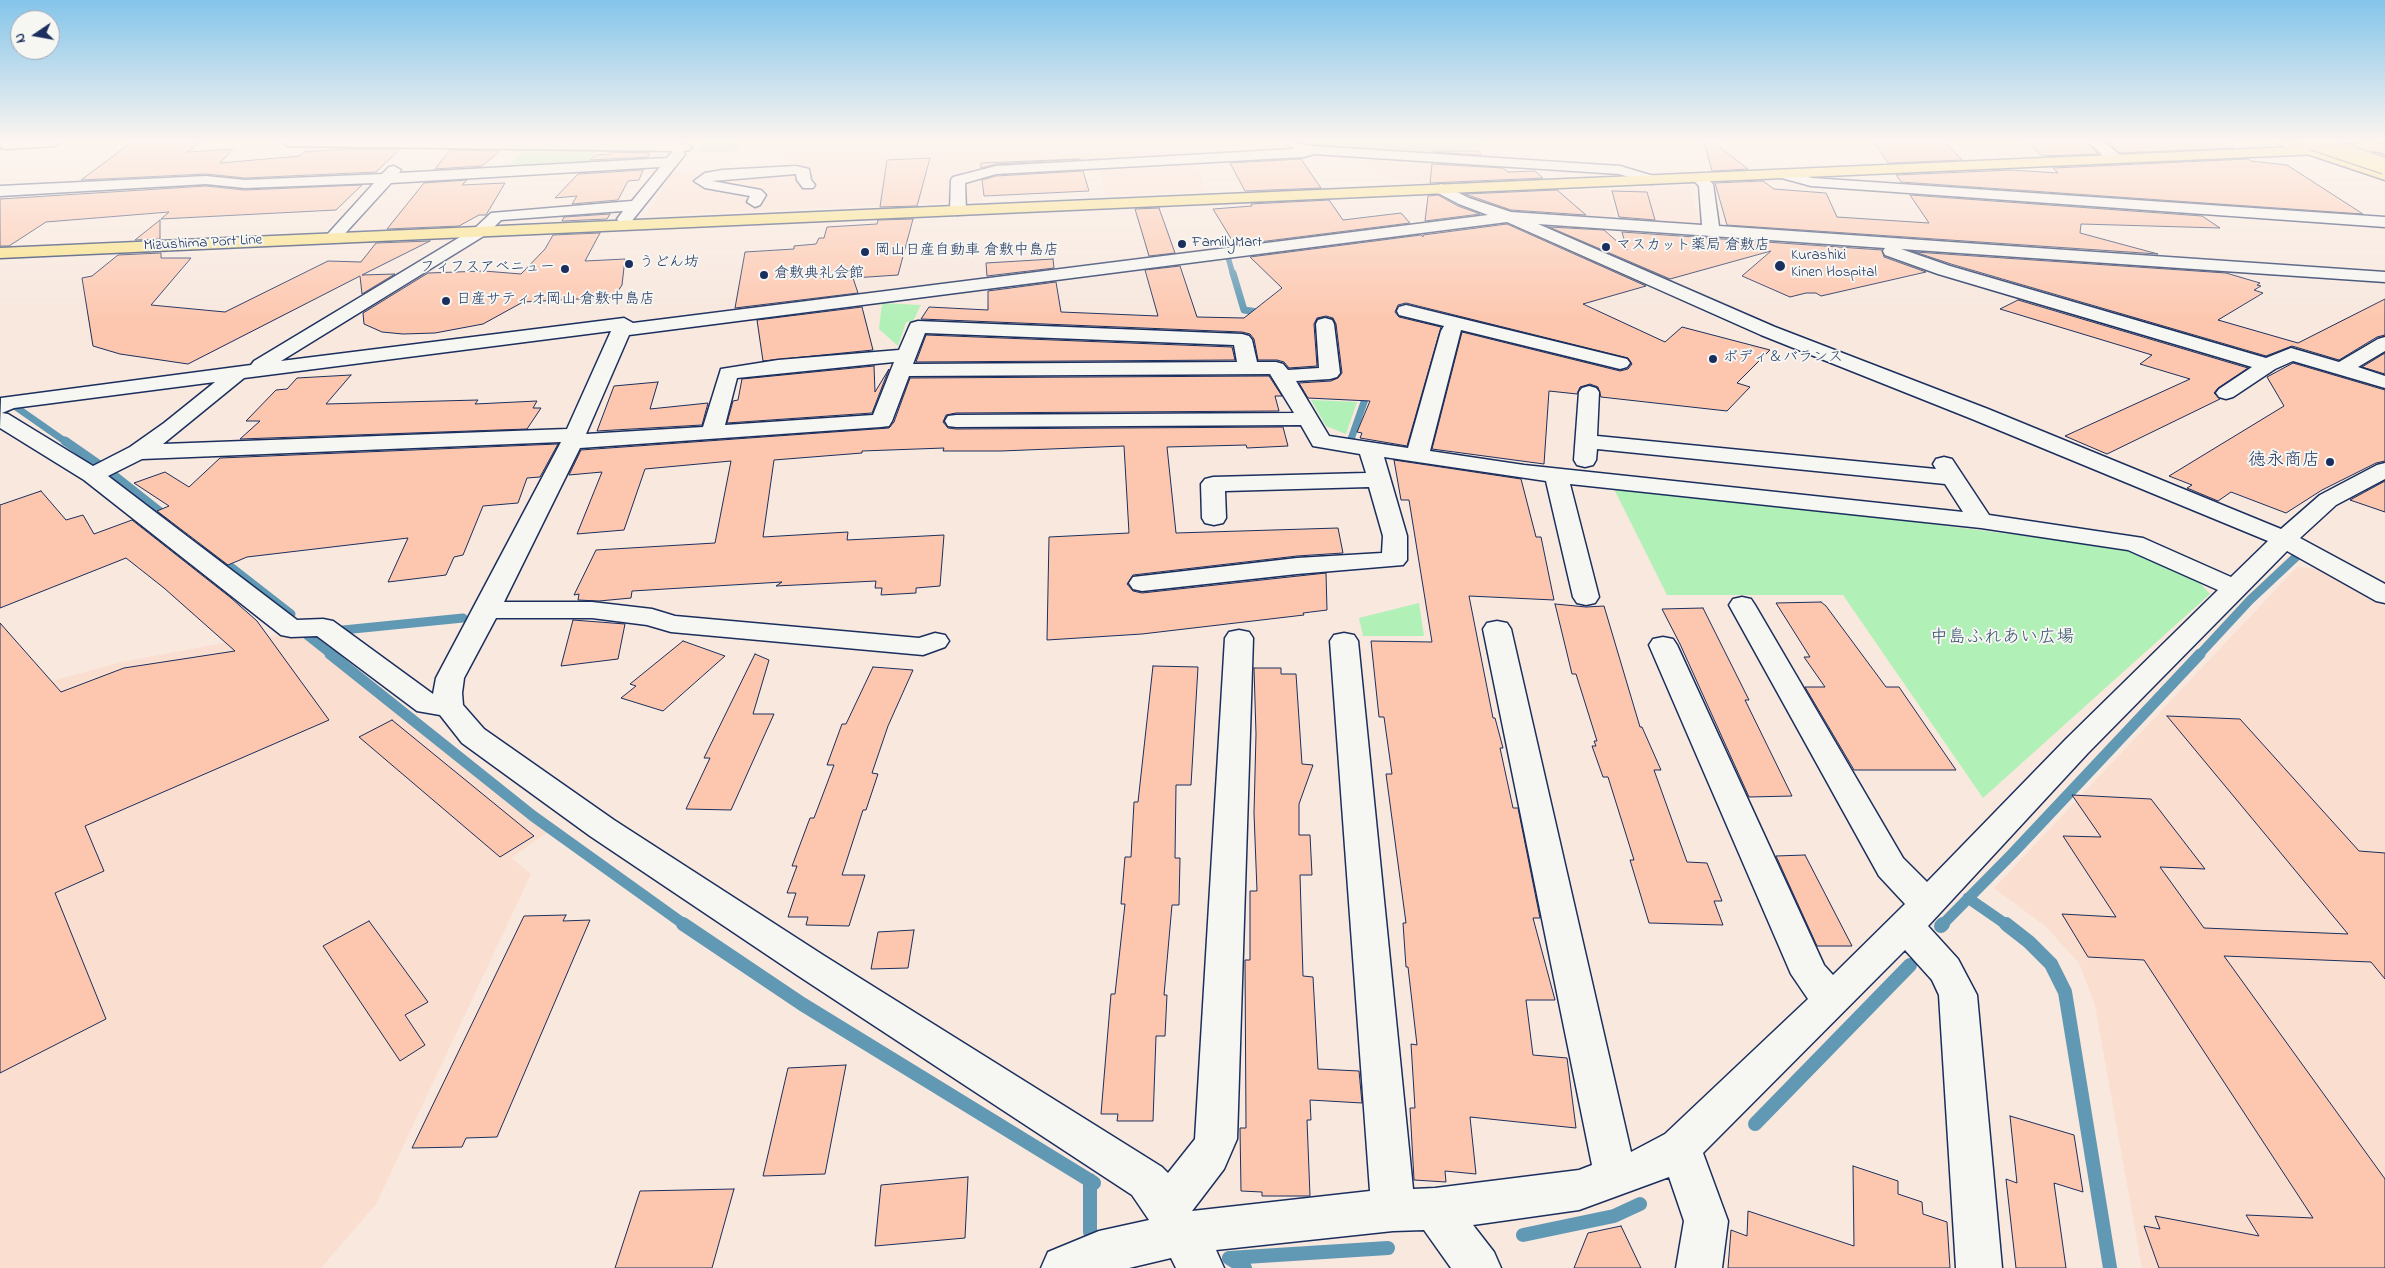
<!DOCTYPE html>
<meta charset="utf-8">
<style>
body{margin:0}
#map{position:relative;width:2385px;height:1268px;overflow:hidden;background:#f8e8de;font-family:"Indie Flower",sans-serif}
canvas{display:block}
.north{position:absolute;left:10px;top:10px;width:50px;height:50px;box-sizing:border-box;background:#f6f6f2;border:1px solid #9ea6b7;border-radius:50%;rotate:258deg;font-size:14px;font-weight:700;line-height:20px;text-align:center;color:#1b2f5e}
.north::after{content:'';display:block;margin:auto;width:18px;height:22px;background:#1b2f5e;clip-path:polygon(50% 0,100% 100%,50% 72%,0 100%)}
</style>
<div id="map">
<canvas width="2385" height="1268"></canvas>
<div class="north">N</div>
</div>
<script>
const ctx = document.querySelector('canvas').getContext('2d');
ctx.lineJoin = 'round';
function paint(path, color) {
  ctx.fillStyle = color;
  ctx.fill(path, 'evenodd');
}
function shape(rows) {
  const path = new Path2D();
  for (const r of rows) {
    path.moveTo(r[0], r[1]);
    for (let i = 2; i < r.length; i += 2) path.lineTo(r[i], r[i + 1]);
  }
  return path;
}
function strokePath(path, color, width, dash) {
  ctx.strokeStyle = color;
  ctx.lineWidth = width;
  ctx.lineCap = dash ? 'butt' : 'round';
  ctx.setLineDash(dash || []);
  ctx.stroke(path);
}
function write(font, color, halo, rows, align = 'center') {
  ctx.font = font + ' "Indie Flower","Klee One",sans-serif';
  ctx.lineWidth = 4;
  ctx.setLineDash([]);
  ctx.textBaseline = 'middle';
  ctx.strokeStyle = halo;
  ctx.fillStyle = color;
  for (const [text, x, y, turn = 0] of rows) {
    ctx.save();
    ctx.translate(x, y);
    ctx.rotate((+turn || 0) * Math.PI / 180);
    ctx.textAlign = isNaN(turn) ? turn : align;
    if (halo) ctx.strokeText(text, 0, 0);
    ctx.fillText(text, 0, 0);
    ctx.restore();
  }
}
paint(shape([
 [795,142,1284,142,1295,157,1196,162,1207,192,1107,196,1099,169,981,179,982,201,646,216,673,172,785,167],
 [1985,142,2092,142,2105,154,1999,158],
 [1355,153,1473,161,1473,181,1402,184,1380,174],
 [1689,185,1701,224,1620,219,1611,189],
 [1608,189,1616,218,1490,210,1456,195],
 [2297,567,2320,569,2385,607,2385,1268,2142,1268,2095,1005,2079,963,2045,926,1994,888],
 [300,634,549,831,511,858,531,874,376,1204,321,1268,0,1268,0,697,26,688,122,662,250,638]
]), '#faded0');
paint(shape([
 [707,142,739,142,737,151,694,153],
 [1306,142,1485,142,1487,144,1482,147,1459,150,1456,155,1450,155,1325,147],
 [527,146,600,148,585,166,505,170],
 [882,303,921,305,913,321,906,322,898,346,879,329],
 [1311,400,1357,402,1346,434,1326,426],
 [1626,486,2130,549,2197,580,2210,594,1983,798,1843,595,1667,595,1614,489],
 [1419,603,1424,636,1363,636,1359,618]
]), '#b1f0b7');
strokePath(shape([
 [1228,257,1233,275]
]), '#6198b4', 5.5);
strokePath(shape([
 [1233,273,1244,310,1265,313],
 [1304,317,1347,324],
 [13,405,66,442],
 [1350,442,1369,388]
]), '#6198b4', 7);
strokePath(shape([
 [65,441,111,473,168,518],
 [205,547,291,614],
 [343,630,463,618],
 [303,632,332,655],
 [2199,655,2250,600,2298,555]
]), '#6198b4', 9);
strokePath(shape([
 [330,654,533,816,685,925],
 [1968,898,2007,925],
 [1942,925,2012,854,2200,654]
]), '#6198b4', 11);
strokePath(shape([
 [683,924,802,1004,1094,1183],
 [2006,924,2029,942,2051,964,2065,992,2110,1268],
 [1941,926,1943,924],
 [1755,1124,1910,965],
 [1090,1180,1090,1232],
 [1523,1235,1614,1216,1640,1204],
 [1229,1258,1388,1248],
 [1229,1258,1245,1268]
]), '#6198b4', 14);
const building = shape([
 [132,142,201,142,187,152,233,149,220,163,300,156,304,152,345,149,400,149,376,172,245,178,206,174,81,180,132,142],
 [1704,142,1713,142,1748,169,1712,171,1704,142],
 [1874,142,1945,142,1962,160,1888,163,1874,142],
 [2028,142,2087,142,2098,154,2042,156,2028,142],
 [2107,142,2227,142,2234,148,2120,153,2107,142],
 [450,150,500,151,482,166,435,169,450,150],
 [1434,151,1479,151,1481,155,1433,152,1434,151],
 [611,152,650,153,648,157,590,160,596,155,609,154,611,152],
 [930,158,917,206,880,207,887,160,930,158],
 [1080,159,996,164,981,168,981,163,1080,159],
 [1301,159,1321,188,1245,191,1230,163,1301,159],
 [2248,159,2251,161,2287,165,2363,214,1901,182,1896,175,2011,170,2058,173,2053,168,2248,159],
 [1432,164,1503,168,1508,172,1535,171,1543,178,1430,183,1432,164],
 [643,170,639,180,628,181,618,200,572,204,577,196,555,198,578,174,643,170],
 [1083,171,1089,191,984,196,982,180,996,176,1083,171],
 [467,180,462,185,505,183,486,215,479,215,459,226,387,229,424,183,467,180],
 [1763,181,1774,189,1826,193,1837,217,1929,223,1910,195,2202,216,2220,228,2081,224,2080,233,2158,254,1727,225,1715,183,1763,181],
 [362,185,336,210,161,219,169,212,46,222,9,246,0,246,0,199,206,186,245,190,362,185],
 [1557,190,1586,215,1511,210,1465,194,1557,190],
 [1612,191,1647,192,1655,220,1619,217,1612,191],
 [1438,195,1458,206,1480,214,1425,221,1428,196,1438,195],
 [1329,200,1343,220,1401,213,1410,223,1235,245,1213,209,1252,206,1251,204,1329,200],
 [1159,208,1175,253,1149,256,1135,209,1159,208],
 [610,214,607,219,562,221,564,217,610,214],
 [913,219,898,275,853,278,858,293,735,308,745,252,794,249,794,246,816,244,819,238,824,238,827,227,877,224,878,220,913,219],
 [160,220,160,239,135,240,160,220],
 [1507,224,1646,286,1583,304,1665,342,1682,327,1770,350,1737,383,1750,387,1727,411,1601,397,1598,387,1590,384,1580,387,1577,394,1549,391,1544,464,1432,449,1462,332,1620,371,1628,369,1632,364,1628,358,1406,303,1398,305,1395,312,1399,317,1441,327,1407,446,1360,438,1362,433,1357,432,1370,401,1308,398,1299,383,1331,381,1338,378,1342,373,1336,324,1333,318,1326,316,1317,318,1314,324,1317,366,1289,368,1284,362,1277,360,1258,360,1254,339,1250,334,1242,332,921,319,929,307,988,310,988,291,1056,282,1061,312,1158,316,1145,270,1180,266,1197,317,1244,318,1282,288,1250,257,1421,235,1423,237,1423,235,1507,224],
 [1549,227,1604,230,1627,250,1622,232,1882,250,1884,257,1926,272,1821,296,1816,293,1806,293,1790,297,1742,276,1771,251,1670,279,1549,227],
 [600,233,585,261,625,259,622,285,614,297,523,302,483,324,435,333,403,334,382,332,364,324,363,313,428,273,484,271,521,274,545,249,553,235,600,233],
 [430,241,362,275,395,274,362,294,360,276,188,364,120,354,93,346,82,278,92,276,118,255,161,253,161,258,191,258,151,305,225,312,328,261,361,262,376,243,430,241],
 [1915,252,2226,273,2260,283,2257,285,2261,286,2254,290,2263,293,2218,320,2298,343,2385,299,2385,335,2377,337,2339,360,2292,346,2266,356,1951,264,1915,252],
 [1053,259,1054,268,987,276,986,263,1053,259],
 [2018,300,2248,368,2218,388,2214,393,2220,399,2107,454,2065,436,2190,379,2140,364,2152,355,2000,309,2018,300],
 [862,307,873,350,763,361,757,320,862,307],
 [926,335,1232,347,1235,360,916,362,926,335],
 [2385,353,2385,374,2362,367,2385,353],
 [2293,363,2385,390,2385,461,2376,463,2322,490,2286,513,2231,492,2218,501,2187,488,2192,485,2169,476,2284,406,2267,377,2293,363],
 [874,366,875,392,889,369,872,413,727,423,733,401,738,400,742,379,874,366],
 [351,375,326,404,478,400,475,404,537,401,533,408,541,408,527,429,240,439,260,421,246,421,276,390,287,389,297,378,351,375],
 [1269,376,1282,396,1275,396,1279,411,956,413,946,415,943,422,948,428,956,429,1283,427,1288,446,1247,448,1246,445,1167,447,1176,533,1338,528,1343,553,1297,556,1133,575,1127,584,1133,591,1142,593,1326,573,1327,610,1303,613,1304,615,1142,634,1047,640,1049,537,1129,533,1124,446,1001,451,943,451,944,448,862,451,862,453,774,460,763,537,848,532,847,540,944,535,940,586,916,588,916,593,881,595,882,588,875,588,876,581,776,586,782,582,632,591,631,598,599,601,578,600,579,594,574,595,596,550,715,543,731,461,645,469,624,530,577,534,602,472,569,475,581,450,889,428,894,422,910,378,1269,376],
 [658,382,650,409,708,403,702,425,597,431,614,386,658,382],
 [558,444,540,477,527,478,518,503,483,506,463,555,454,557,446,575,388,582,408,538,247,557,228,565,157,511,169,506,134,483,165,472,189,487,220,458,558,444],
 [1394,460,1521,479,1536,537,1541,537,1554,600,1469,596,1493,718,1495,718,1503,748,1500,748,1513,808,1518,808,1540,918,1533,918,1555,1000,1526,1000,1533,1055,1567,1058,1576,1128,1470,1117,1476,1174,1445,1171,1446,1182,1414,1180,1410,1108,1415,1108,1411,1044,1417,1045,1408,967,1406,967,1403,923,1406,923,1386,774,1392,774,1384,717,1379,717,1371,641,1432,642,1409,500,1401,500,1394,460],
 [2385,481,2385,512,2350,500,2385,481],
 [41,491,66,520,83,515,94,534,132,520,231,598,257,621,329,720,85,826,104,871,55,893,106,1019,0,1073,0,623,61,692,124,668,235,651,164,588,126,558,0,608,0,505,41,491],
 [1821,602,1826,606,1886,687,1899,687,1956,770,1854,770,1805,687,1825,687,1804,657,1810,657,1776,603,1821,602],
 [1555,604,1586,607,1604,606,1640,727,1642,727,1661,770,1654,770,1687,862,1707,863,1722,901,1714,901,1723,925,1649,923,1630,860,1634,860,1608,777,1603,777,1592,746,1596,746,1594,741,1597,741,1576,674,1572,674,1555,604],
 [1703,608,1749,700,1745,700,1792,796,1749,797,1680,644,1662,609,1703,608],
 [573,620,625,624,618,659,561,666,573,620],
 [683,641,725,656,663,711,621,698,636,686,630,684,683,641],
 [755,654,769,660,753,714,774,714,731,810,686,809,710,758,704,758,755,654],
 [1153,666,1198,667,1191,785,1176,785,1175,858,1180,858,1179,905,1172,905,1164,995,1167,995,1165,1036,1156,1036,1153,1121,1117,1121,1118,1114,1101,1114,1111,994,1115,994,1125,904,1121,904,1125,857,1131,857,1134,802,1138,802,1153,666],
 [873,667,913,670,888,726,872,773,878,774,866,810,863,810,842,875,865,875,849,926,806,925,808,917,788,917,796,893,787,893,797,866,792,866,810,818,814,818,834,765,827,765,842,724,846,724,873,667],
 [1254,668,1281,668,1281,674,1296,674,1302,764,1313,765,1299,804,1299,835,1310,835,1312,875,1300,875,1303,976,1313,977,1318,1069,1359,1071,1362,1103,1310,1100,1311,1120,1307,1120,1310,1196,1262,1196,1262,1192,1241,1191,1240,1128,1246,1128,1245,960,1250,960,1250,891,1257,891,1254,813,1256,734,1254,668],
 [2167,716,2240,719,2359,851,2385,853,2385,979,2371,962,2224,956,2385,1179,2385,1268,2159,1268,2144,1226,2160,1229,2155,1216,2259,1236,2246,1215,2313,1218,2144,960,2088,957,2062,914,2116,917,2063,836,2101,837,2072,795,2151,799,2205,869,2160,867,2204,928,2348,934,2167,716],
 [392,720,534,836,500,857,359,737,392,720],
 [1805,855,1852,946,1817,946,1776,856,1805,855],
 [566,915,563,921,590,920,497,1137,466,1138,462,1147,412,1148,524,916,566,915],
 [369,921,428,1002,405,1015,425,1045,400,1061,323,946,369,921],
 [914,930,908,968,871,969,878,932,914,930],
 [846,1065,825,1174,763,1176,788,1068,846,1065],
 [2010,1116,2074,1135,2083,1192,2054,1183,2066,1268,2016,1268,2006,1179,2017,1183,2010,1116],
 [1853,1166,1898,1181,1898,1194,1922,1202,1923,1214,1947,1222,1950,1268,1728,1268,1731,1230,1747,1236,1748,1211,1854,1246,1853,1166],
 [968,1177,965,1238,875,1246,881,1185,968,1177],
 [734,1189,712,1268,615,1268,640,1191,734,1189],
 [1621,1226,1641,1268,1574,1268,1588,1233,1621,1226]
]);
paint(building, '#fdc7af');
strokePath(building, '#1b2f5e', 1);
const minor = shape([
 [0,142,61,142,54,146,6,149,1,148,0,142],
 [281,142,618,142,685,143,692,147,690,150,683,151,685,154,683,157,631,222,625,224,619,222,617,219,623,211,501,220,487,234,281,361,624,318,633,323,1488,215,1459,204,1436,192,1433,189,1436,186,1441,184,1469,198,1511,212,1702,225,1699,186,1691,178,1698,174,1703,175,1713,184,1719,226,2385,272,2385,282,1901,249,1950,266,2266,358,2291,348,2339,362,2378,339,2385,337,2385,351,2358,367,2385,376,2385,388,2293,361,2275,369,2233,397,2226,399,2219,397,2216,393,2219,389,2252,367,1938,274,1885,255,1883,251,1885,248,1538,224,1775,327,1988,409,2281,529,2320,495,2377,465,2385,463,2385,479,2336,505,2300,538,2385,584,2385,603,2376,601,2287,551,2088,753,1928,926,1958,959,1977,995,2002,1268,1956,1268,1939,995,1932,980,1905,950,1703,1153,1728,1221,1722,1268,1676,1268,1684,1221,1669,1177,1579,1210,1473,1225,1494,1252,1501,1268,1451,1268,1424,1230,1393,1231,1216,1250,1224,1268,1176,1268,1171,1258,1129,1268,1041,1268,1048,1252,1099,1231,1149,1220,1132,1195,797,975,590,836,462,743,440,715,417,711,317,636,291,637,281,635,84,480,0,428,1,398,251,365,254,361,475,228,491,213,632,201,660,167,391,183,339,240,333,242,327,240,325,237,374,183,245,188,206,184,0,196,0,186,206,176,245,180,382,174,389,167,394,166,401,170,399,173,667,158,673,151,288,146,281,142],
 [1507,222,1761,335,1972,419,2268,541,2231,577,2143,538,1989,515,1952,459,1944,457,1936,459,1933,464,1936,469,1597,436,1599,392,1596,388,1589,386,1582,388,1579,392,1574,460,1577,465,1585,467,1593,465,1596,460,1597,449,1945,484,1963,512,1524,465,1430,451,1461,330,1620,369,1627,367,1630,363,1627,359,1406,305,1399,307,1397,311,1399,315,1444,326,1441,331,1408,448,1329,436,1296,381,1330,379,1337,377,1340,373,1334,324,1332,320,1325,318,1318,320,1316,324,1319,368,1288,370,1283,364,1276,362,1257,362,1252,340,1249,336,1242,334,918,321,911,323,909,327,899,350,778,360,721,369,703,427,586,434,629,335,1507,222],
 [611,331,567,429,163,444,244,378,611,331],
 [925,333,1234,345,1237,362,913,364,925,333],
 [894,362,873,415,725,425,737,378,894,362],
 [1270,374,1294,413,956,415,948,416,945,421,948,426,956,427,1301,425,1313,446,1360,454,1366,473,1213,477,1205,479,1201,484,1202,518,1205,523,1214,525,1223,523,1226,518,1225,491,1369,487,1383,536,1382,553,1297,558,1133,577,1129,583,1133,589,1142,591,1297,574,1403,565,1407,560,1407,536,1384,457,1546,481,1573,597,1577,603,1586,605,1595,603,1599,597,1570,484,1981,528,2128,550,2218,590,2066,739,1927,882,1903,858,1755,605,1751,599,1742,597,1733,599,1729,605,1879,876,1905,904,1833,975,1824,965,1677,645,1673,639,1663,637,1653,639,1649,645,1791,974,1808,999,1665,1134,1631,1152,1511,629,1507,623,1497,621,1487,623,1483,629,1592,1165,1579,1170,1435,1188,1413,1189,1358,641,1354,635,1344,633,1334,635,1330,641,1370,1191,1192,1211,1224,1169,1237,1139,1253,638,1249,632,1239,630,1229,632,1225,638,1195,1139,1168,1173,1162,1167,823,955,614,820,484,729,463,705,462,693,464,678,496,618,592,618,647,625,671,632,923,655,945,647,949,641,945,635,935,633,919,638,675,616,652,609,592,602,504,602,580,448,881,427,889,426,892,421,909,376,1270,374],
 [215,382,164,423,130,447,93,466,8,414,2,413,14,408,215,382],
 [561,442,436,678,433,694,333,621,323,619,297,620,108,476,142,459,561,442],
 [1290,142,1314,146,1620,166,1657,177,1659,180,1652,184,1619,174,1314,154,1304,157,996,174,965,183,966,210,958,215,950,210,951,180,953,177,996,166,1295,149,1288,145,1290,142],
 [2089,142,2104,142,2125,159,2118,163,2113,162,2104,157,2089,142],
 [796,166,809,169,811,180,815,185,813,188,803,188,797,180,796,174,712,181,761,190,766,195,760,205,755,207,747,202,750,196,705,188,694,181,705,173,722,170,796,166],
 [1783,170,1812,178,2385,217,2385,227,1811,186,1778,177,1776,174,1783,170]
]);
const major = shape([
 [2385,143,2385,151,0,258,0,248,2385,143]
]);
const highway = shape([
 [2278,142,2299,142,2385,171,2385,180,2280,145,2278,142],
 [2355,142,2375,142,2385,145,2385,154,2357,145,2355,142]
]);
strokePath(minor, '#1b2f5e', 3);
strokePath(major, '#1b2f5e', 3);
strokePath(highway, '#1b2f5e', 3);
paint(minor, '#f6f6f2');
paint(major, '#f9e181');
paint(highway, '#f9e181');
const highwayBridge = shape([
 [2313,142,2385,166]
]);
strokePath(highwayBridge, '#1b2f5e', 18, []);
strokePath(highwayBridge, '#f9e181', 16);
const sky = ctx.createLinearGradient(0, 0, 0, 320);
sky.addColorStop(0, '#84c5ea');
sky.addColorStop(0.44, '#fcf5f0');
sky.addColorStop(1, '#fcf5f000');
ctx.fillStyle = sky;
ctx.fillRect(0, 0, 2385, 320);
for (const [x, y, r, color] of [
 [1182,244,5,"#1b2f5e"],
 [1606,247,5,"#1b2f5e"],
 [865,252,5,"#1b2f5e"],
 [629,264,5,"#1b2f5e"],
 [1780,266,6,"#1b2f5e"],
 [565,269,5,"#1b2f5e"],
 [764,275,5,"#1b2f5e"],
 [446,301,5,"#1b2f5e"],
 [1713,359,5,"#1b2f5e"],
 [2330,462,5,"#1b2f5e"]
]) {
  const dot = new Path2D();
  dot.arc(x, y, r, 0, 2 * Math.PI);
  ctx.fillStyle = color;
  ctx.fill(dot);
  strokePath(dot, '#f6f6f2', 2);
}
write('15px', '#1b2f5e', '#f6f6f2', [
 ["Mizushima Port Line",203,244,-3]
]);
write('15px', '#1b2f5e', '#f6f6f2', [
 ["FamilyMart",1192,244],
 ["マスカット薬局 倉敷店",1616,247],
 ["岡山日産自動車 倉敷中島店",875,252],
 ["Kurashiki",1791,257],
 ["Kinen Hospital",1791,274],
 ["うどん坊",639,264],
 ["フィフスアベニュー",555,269,"right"],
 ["倉敷典礼会館",774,275],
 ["日産サティオ岡山 倉敷中島店",456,301],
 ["ボディ＆バランス",1723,359]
], 'left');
write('18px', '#1b2f5e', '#f6f6f2', [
 ["徳永商店",2320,462]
], 'right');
write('18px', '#395670', '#f6f6f2', [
 ["中島ふれあい広場",2002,639]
]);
</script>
